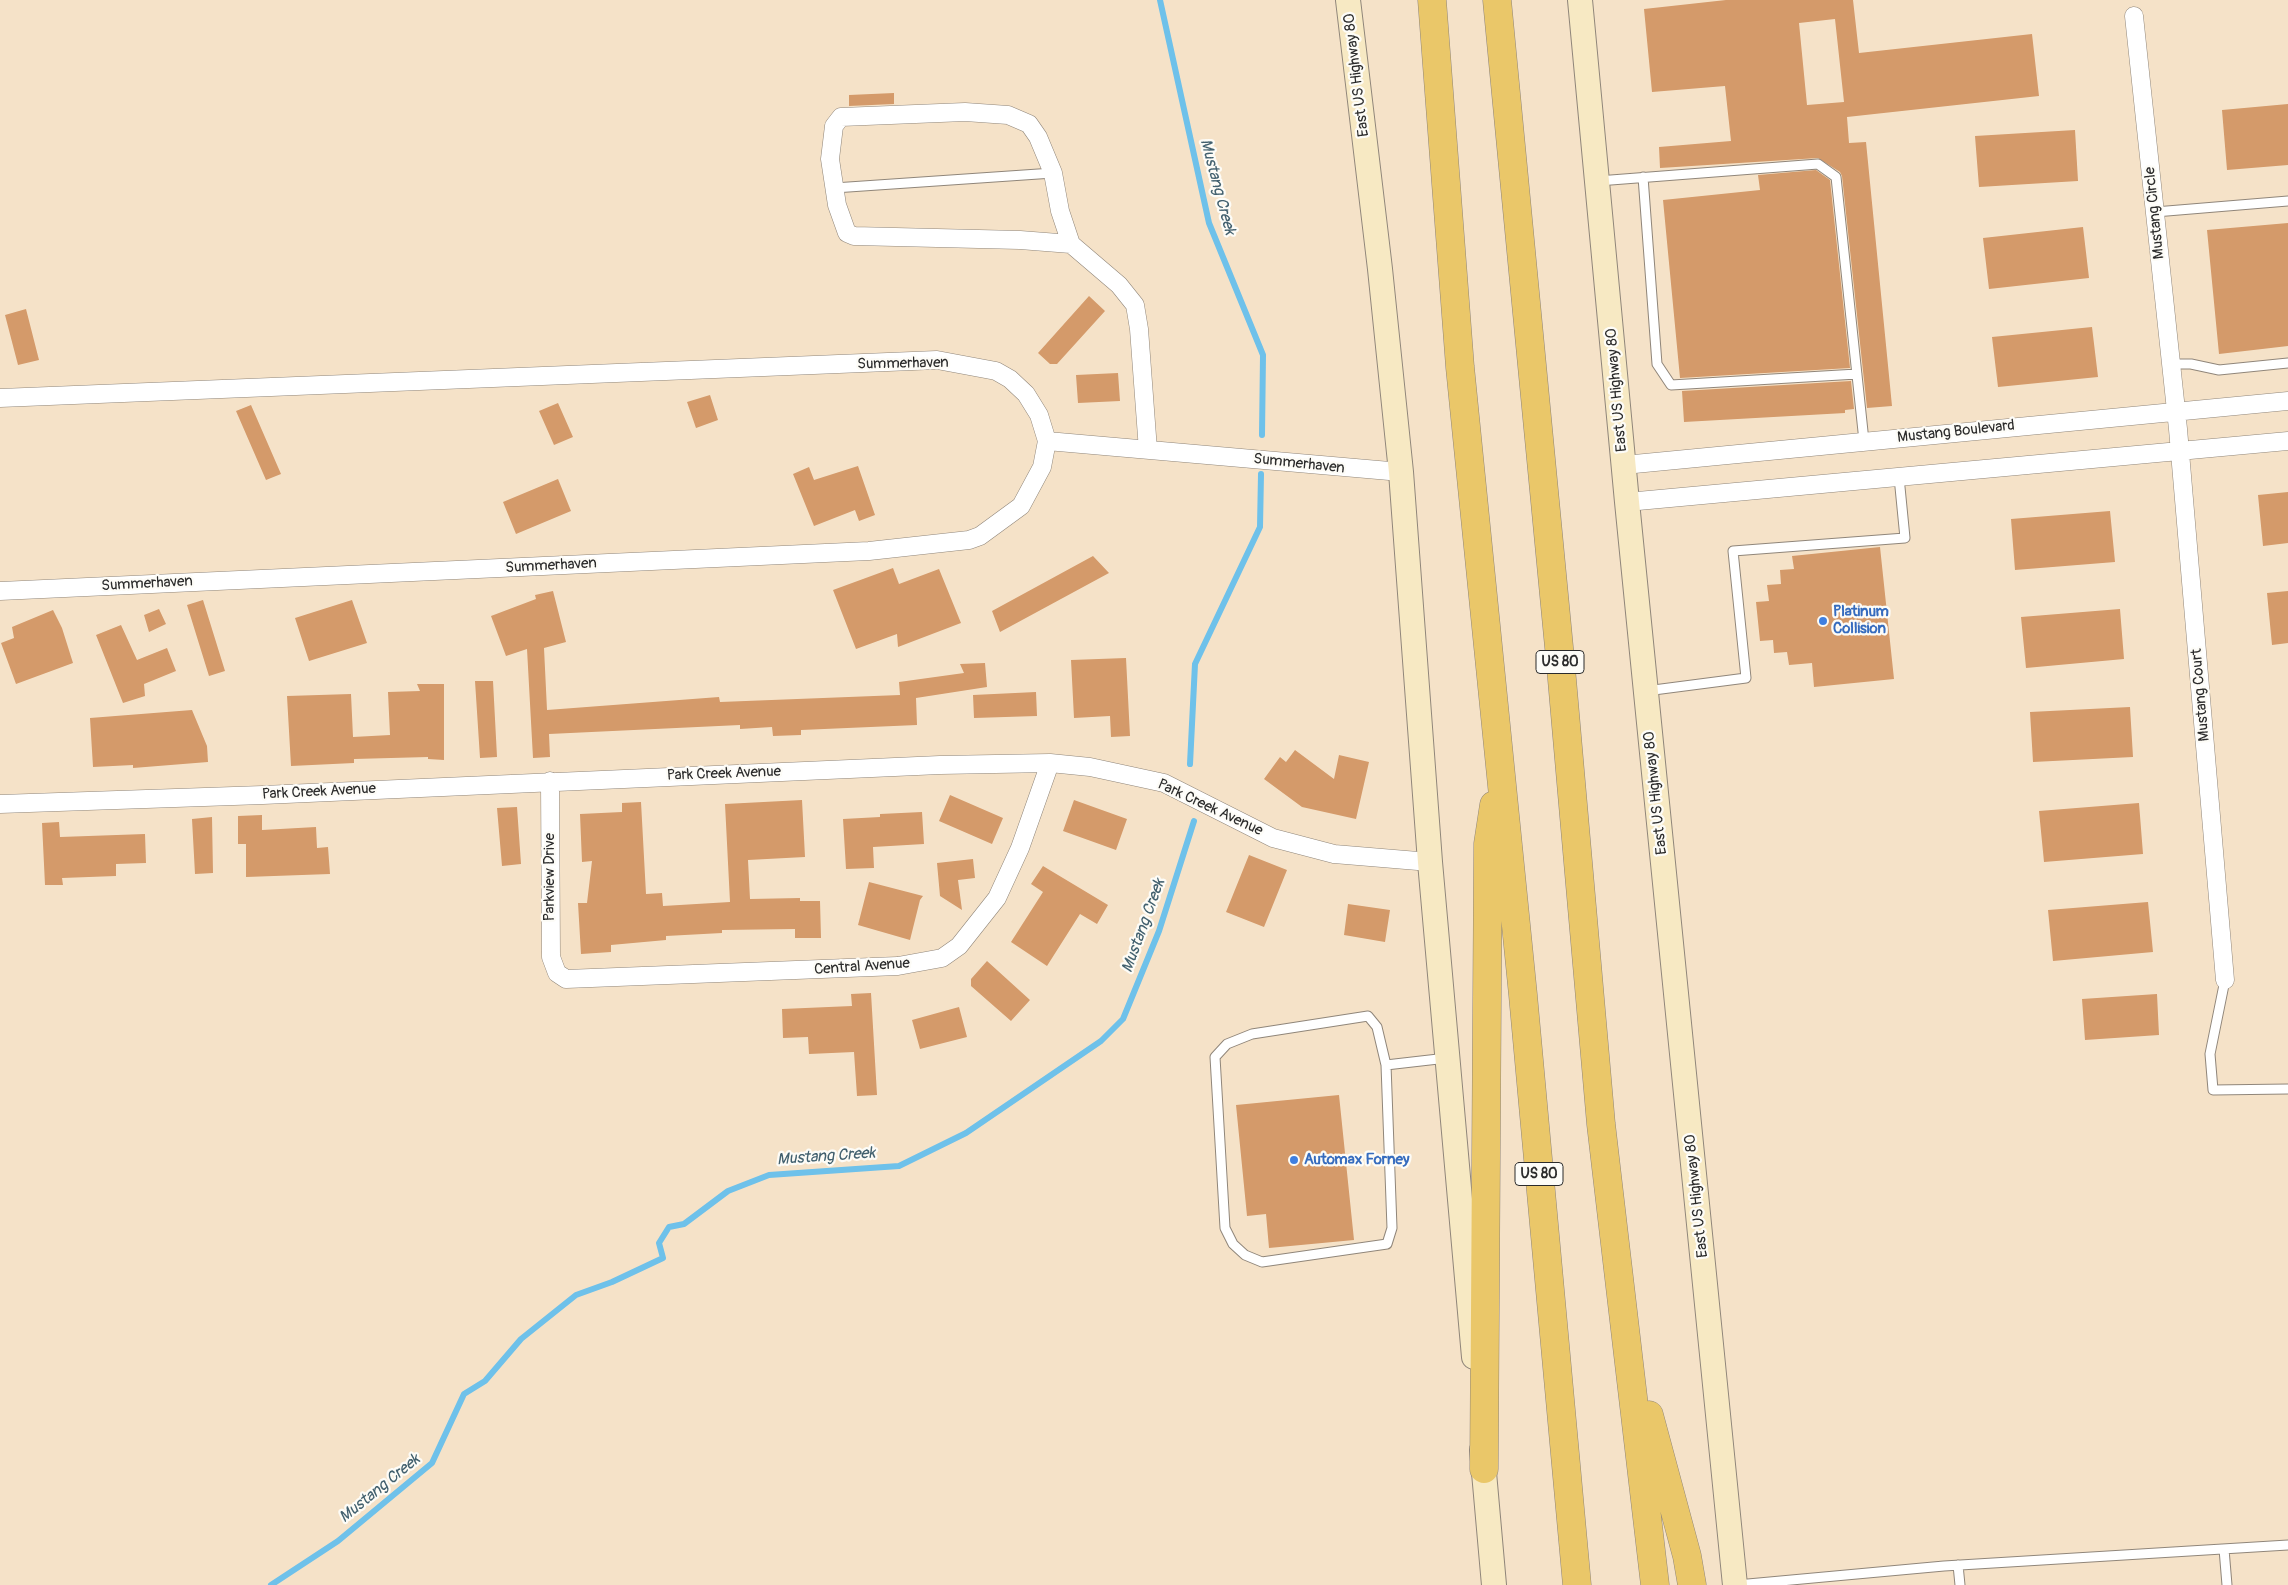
<!DOCTYPE html>
<style>
body{margin:0}
canvas{display:block;background:#f5e2c8}
</style>
<canvas width="2288" height="1585"></canvas>
<script>
const ctx = document.querySelector('canvas').getContext('2d');
ctx.lineJoin = 'round';
function shape(rows) {
  const path = new Path2D();
  for (const r of rows) {
    path.moveTo(r[0], r[1]);
    for (let i = 2; i < r.length; i += 2) path.lineTo(r[i], r[i + 1]);
  }
  return path;
}
function strokePath(path, color, width, dash) {
  ctx.strokeStyle = color;
  ctx.lineWidth = width;
  ctx.lineCap = dash ? 'butt' : 'round';
  ctx.setLineDash(dash || []);
  ctx.stroke(path);
}
function paint(path, color) {
  ctx.fillStyle = color;
  ctx.fill(path, 'evenodd');
}
function write(font, color, halo, rows, align = 'center') {
  ctx.font = font + ' Pangolin,sans-serif';
  ctx.lineWidth = 4.5;
  ctx.setLineDash([]);
  ctx.textBaseline = 'middle';
  ctx.strokeStyle = halo;
  ctx.fillStyle = color;
  for (const [text, x, y, turn = 0] of rows) {
    ctx.save();
    ctx.translate(x, y);
    ctx.rotate((+turn || 0) * Math.PI / 180);
    ctx.textAlign = isNaN(turn) ? turn : align;
    if (halo) ctx.strokeText(text, 0, 0);
    ctx.fillText(text, 0, 0);
    ctx.restore();
  }
}
strokePath(shape([
 [1160,0,1209,223,1263,355,1262,435],
 [1190,764,1195,664,1260,527,1261,474],
 [271,1585,338,1541,432,1463,464,1394,485,1381,521,1339,576,1295,612,1282,663,1258,659,1243,669,1227,684,1224,728,1191,769,1175,899,1166,966,1133,1101,1041,1123,1019,1159,931,1194,821]
]), '#6ec1ea', 6);
paint(shape([
 [1726,0,1853,0,1859,53,2032,34,2039,96,1847,117,1849,143,1866,142,1892,406,1867,408,1842,176,1840,172,1818,158,1660,168,1659,147,1731,141,1725,86,1652,92,1644,9],
 [1835,19,1844,102,1807,105,1799,23],
 [894,93,894,104,849,106,849,95],
 [2288,104,2288,165,2227,170,2222,110],
 [2075,130,2078,181,1979,187,1975,136],
 [1816,170,1830,180,1850,368,1680,378,1663,200,1760,190,1758,175],
 [2288,223,2288,346,2219,354,2207,230],
 [2083,227,2089,278,1989,289,1983,238],
 [1089,296,1105,311,1057,364,1050,364,1038,353],
 [26,309,39,360,18,365,5,315],
 [2092,327,2098,377,1998,387,1992,337],
 [1118,373,1120,401,1078,403,1076,375],
 [1851,381,1854,409,1845,410,1845,413,1684,422,1682,391],
 [710,395,718,420,696,428,687,402],
 [558,403,573,437,554,445,539,411],
 [251,405,281,474,266,480,236,411],
 [858,466,875,515,859,521,855,510,814,526,793,474,809,467,814,480],
 [558,479,571,511,516,534,503,502],
 [2288,492,2288,543,2263,546,2258,495],
 [2110,511,2115,562,2015,570,2011,519],
 [1880,547,1894,679,1814,687,1812,663,1789,665,1787,652,1774,653,1773,640,1760,641,1756,602,1769,601,1767,585,1781,584,1780,570,1794,569,1792,556],
 [1093,556,1109,573,1000,632,992,611],
 [893,568,899,584,939,569,961,623,898,647,897,634,856,649,833,590],
 [553,591,566,642,544,648,547,710,719,697,720,702,900,695,899,682,964,673,960,664,985,663,987,687,916,698,917,725,801,730,801,735,773,736,772,727,740,729,740,725,549,734,550,757,533,758,527,649,506,656,491,616,536,599,535,595],
 [2288,591,2288,643,2272,645,2267,593],
 [203,600,225,671,209,676,187,605],
 [352,600,367,643,309,661,295,618],
 [159,609,166,624,149,632,144,615],
 [2120,609,2124,659,2026,668,2021,617],
 [53,610,62,628,73,663,16,684,1,643,14,638,12,627],
 [121,625,137,660,167,648,176,671,144,684,145,696,123,703,96,635],
 [1126,658,1130,736,1111,737,1110,716,1074,718,1071,660],
 [475,681,493,681,497,757,480,758],
 [417,684,444,684,444,760,428,759,428,757,354,759,354,763,291,766,287,696,351,694,353,737,390,735,388,692,420,691],
 [1036,692,1037,716,974,718,973,695],
 [2130,707,2133,757,2033,762,2030,712],
 [192,710,207,746,208,762,133,768,133,765,93,767,90,718],
 [1295,750,1334,779,1339,755,1369,762,1356,819,1302,807,1264,779,1280,757,1286,762],
 [950,795,1003,818,992,844,939,821],
 [802,800,805,857,748,860,750,899,800,898,800,901,820,901,821,938,795,938,795,929,722,930,722,933,666,936,666,940,611,945,611,952,581,954,578,903,587,903,592,861,582,862,580,814,622,812,622,803,641,802,646,894,662,893,663,906,730,902,725,804],
 [1074,800,1127,819,1116,850,1063,831],
 [2139,803,2143,854,2044,862,2039,811],
 [517,807,521,864,502,866,497,808],
 [922,812,924,844,873,847,874,868,846,869,843,819,880,817,880,814],
 [262,815,262,830,316,827,317,848,328,847,330,874,246,877,246,844,238,844,238,816],
 [212,817,213,873,195,874,192,819],
 [59,822,60,837,145,834,146,863,116,864,116,876,62,878,63,885,45,885,42,823],
 [1249,855,1287,870,1264,927,1226,912],
 [973,859,975,878,958,880,962,910,940,896,937,863],
 [1043,866,1108,905,1097,924,1080,914,1047,966,1011,942,1043,892,1031,884],
 [869,882,923,896,920,900,910,940,858,925],
 [2148,902,2153,952,2053,961,2048,910],
 [1348,904,1390,910,1385,942,1344,935],
 [987,961,1030,1000,1011,1021,971,986,971,979],
 [871,993,877,1095,857,1096,854,1052,809,1054,808,1037,783,1038,782,1009,852,1006,851,994],
 [2157,994,2159,1035,2085,1040,2082,999],
 [959,1007,967,1037,920,1049,912,1020],
 [1339,1095,1354,1240,1269,1248,1266,1214,1247,1216,1236,1105]
]), '#d49a6a');
const lane = shape([
 [1643,177,1657,364,1671,385,1857,374],
 [1598,181,1818,164,1836,177,1864,441],
 [834,188,1053,173],
 [2155,212,2288,201],
 [2171,364,2191,364,2219,370,2288,363],
 [1646,691,1746,678,1733,551,1905,538,1899,477],
 [2225,980,2210,1054,2213,1090,2288,1089],
 [1386,1065,1392,1228,1387,1244,1262,1262,1245,1255,1233,1244,1225,1228,1215,1057,1227,1044,1252,1034,1368,1016,1377,1027,1386,1065,1447,1058],
 [2224,1549,2227,1585],
 [1958,1565,1960,1585],
 [1737,1585,1944,1566,2288,1545]
]);
const street = shape([
 [2134,16,2178,429,2225,980],
 [1071,244,1060,211,1053,173,1038,137,1029,124,1008,115,965,112,841,117,834,126,830,159,837,205,847,233,854,236,1020,240,1071,244,1119,285,1135,305,1139,329,1148,450],
 [0,398,937,360,996,371,1010,379,1026,394,1039,415,1047,441,1401,472],
 [1624,465,2288,401],
 [1627,502,2288,441],
 [0,591,869,551,969,540,980,536,1021,506,1042,467,1047,441],
 [550,781,551,957,557,973,566,979,898,966,942,958,959,946,997,898,1020,848,1050,763],
 [0,804,263,795,940,765,1050,763,1090,767,1164,783,1273,838,1334,854,1430,862]
]);
const secondary = shape([
 [1348,0,1380,269,1401,472,1430,862,1474,1357],
 [1580,0,1627,502,1735,1585],
 [1482,1450,1494,1585]
]);
const highway = shape([
 [1432,0,1460,367,1523,995,1577,1585],
 [1497,0,1561,668,1601,1124,1655,1585],
 [1649,1415,1687,1556,1692,1585],
 [1484,1469,1488,844,1494,805]
]);
strokePath(lane, '#90867a', 11);
strokePath(street, '#90867a', 19);
strokePath(secondary, '#90867a', 26);
strokePath(highway, '#90867a', 29);
strokePath(lane, '#fff', 9);
strokePath(street, '#fff', 18);
strokePath(secondary, '#f7e9c3', 24);
strokePath(highway, '#eac769', 28);
for (const [x, y, r, color] of [
 [1823,621,5,"#3f7fe0"],
 [1294,1160,5,"#3f7fe0"]
]) {
  const dot = new Path2D();
  dot.arc(x, y, r, 0, 2 * Math.PI);
  ctx.fillStyle = color;
  ctx.fill(dot);
  strokePath(dot, '#fdfcf7', 2);
}
for (const [x, y, w] of [
 [1560,662,48],
 [1539,1174,48]
]) {
  const box = new Path2D();
  box.roundRect(x - w / 2, y - 11.5, w, 23, 4);
  ctx.fillStyle = '#fdfcf7';
  ctx.fill(box);
  strokePath(box, '#2b2b2b', 1);
}
write('bold 14px', '#2b2b2b', null, [
 ["US 80",1560,662],
 ["US 80",1539,1174]
]);
write('15px', '#2b2b2b', '#fdfcf7', [
 ["East US Highway 80",1357,75,-97],
 ["Mustang Circle",2155,213,-96],
 ["Summerhaven",903,364,-1],
 ["East US Highway 80",1617,390,-95],
 ["Mustang Boulevard",1956,432,-6],
 ["Summerhaven",1299,464,6],
 ["Summerhaven",551,566,-3],
 ["Summerhaven",147,584,-3],
 ["Mustang Court",2201,695,-95],
 ["Park Creek Avenue",724,774,-2],
 ["Park Creek Avenue",319,792,-3],
 ["East US Highway 80",1656,793,-96],
 ["Park Creek Avenue",1210,808,25],
 ["Parkview Drive",550,877,-90],
 ["Central Avenue",862,967,-4],
 ["East US Highway 80",1697,1196,-96]
]);
write('bold 15px', '#366cbe', '#fdfcf7', [
 ["Platinum",1833,612],
 ["Collision",1833,629],
 ["Automax Forney",1304,1160]
], 'left');
write('italic 16px', '#42606e', '#fdfcf7', [
 ["Mustang Creek",1217,187,75],
 ["Mustang Creek",1144,926,-70],
 ["Mustang Creek",826,1157,-4],
 ["Mustang Creek",380,1489,-39]
]);
</script>
